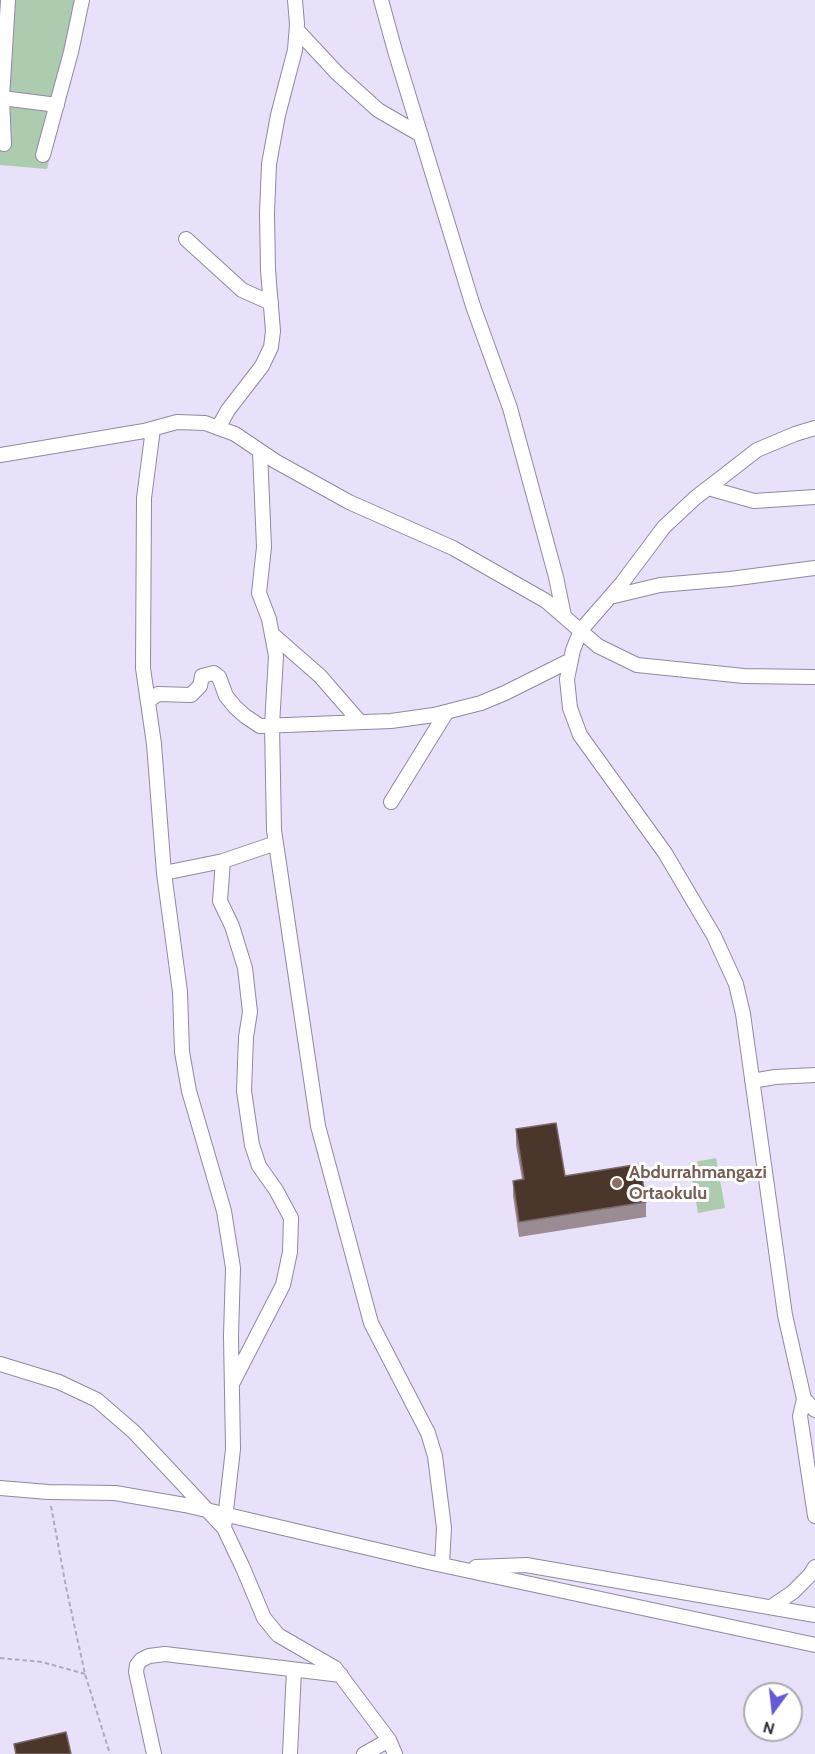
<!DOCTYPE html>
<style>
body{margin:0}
#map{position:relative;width:815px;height:1754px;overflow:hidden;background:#e9e1fa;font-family:Cabin,sans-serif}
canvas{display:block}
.north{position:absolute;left:743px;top:1682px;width:60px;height:60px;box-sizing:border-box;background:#fff;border:2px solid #adabaf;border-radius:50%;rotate:195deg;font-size:16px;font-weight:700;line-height:24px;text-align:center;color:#312e37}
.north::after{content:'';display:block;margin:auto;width:21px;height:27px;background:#645ad4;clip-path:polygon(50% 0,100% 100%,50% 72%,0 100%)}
</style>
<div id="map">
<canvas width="815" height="1754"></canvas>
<div class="north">N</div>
</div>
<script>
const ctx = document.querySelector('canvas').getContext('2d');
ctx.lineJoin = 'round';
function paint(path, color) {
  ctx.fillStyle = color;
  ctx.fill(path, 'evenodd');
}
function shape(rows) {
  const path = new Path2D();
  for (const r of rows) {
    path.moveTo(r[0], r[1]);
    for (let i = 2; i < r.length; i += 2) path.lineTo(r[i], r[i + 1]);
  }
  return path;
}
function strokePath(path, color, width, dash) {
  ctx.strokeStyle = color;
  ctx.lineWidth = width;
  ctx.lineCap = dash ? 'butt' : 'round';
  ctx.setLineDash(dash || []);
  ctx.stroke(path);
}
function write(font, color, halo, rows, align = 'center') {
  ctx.font = font + ' Cabin,sans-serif';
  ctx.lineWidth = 6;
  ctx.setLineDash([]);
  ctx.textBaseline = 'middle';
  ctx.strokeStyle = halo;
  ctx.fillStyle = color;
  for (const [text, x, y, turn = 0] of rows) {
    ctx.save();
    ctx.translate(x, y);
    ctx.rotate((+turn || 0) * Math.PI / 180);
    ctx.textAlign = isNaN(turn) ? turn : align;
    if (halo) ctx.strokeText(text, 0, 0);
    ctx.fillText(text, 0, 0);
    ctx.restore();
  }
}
paint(shape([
 [0,0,89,0,47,169,0,165],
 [716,1158,725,1208,698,1213,689,1163]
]), '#adcbae');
const minor = shape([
 [381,0,395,51,473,306,510,408,556,577,564,616],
 [297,30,337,73,378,110,421,135],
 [0,97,2,98,8,0],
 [4,144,2,98,57,105],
 [43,155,71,52,82,0],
 [186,239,242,290,271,303],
 [218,428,228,410,262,366,271,347,273,331,268,270,267,213,269,164,278,115,295,50,297,24,295,0],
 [815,428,795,434,757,450,695,498,664,527,622,583,581,630,573,650,567,679,570,708,580,735,665,853,714,936,736,984,743,1014,785,1315,804,1399,800,1416,815,1516],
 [153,429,144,498,143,668,154,744,164,873,180,992,182,1052,189,1091,224,1211,233,1268,231,1336,233,1449,224,1528],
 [260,451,264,547,259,593,269,619,276,656,272,725,274,830,318,1126,371,1323,428,1433,435,1456,444,1528,442,1564],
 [0,455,144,431,177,422,205,423,235,434,275,461,349,502,453,548,546,601,598,646,637,665,744,676,815,677],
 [708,488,754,501,815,497],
 [610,597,660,585,730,579,815,568],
 [272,634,320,676,360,722],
 [148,701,158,694,191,695,200,686,202,676,214,673,219,677,226,696,235,707,245,716,260,726,391,721,434,715,481,703,505,693,571,660],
 [391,802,446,713],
 [223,861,220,901,232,926,245,968,250,1012,246,1037,244,1091,252,1145,259,1166,276,1190,291,1218,290,1252,283,1285,233,1382],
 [164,873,223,861,276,843],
 [752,1081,775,1077,815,1075],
 [0,1364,59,1382,97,1400,134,1432,224,1528,243,1568,264,1618,278,1635,335,1668,389,1740,395,1754],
 [804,1399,815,1410],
 [0,1488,48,1492,115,1493,185,1505,428,1562,815,1645],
 [476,1567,526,1565,815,1615],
 [771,1607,793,1592,810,1575,815,1567],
 [154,1754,136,1672,137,1665,141,1660,149,1656,165,1654,341,1675],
 [290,1754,294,1670],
 [364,1754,389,1740]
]);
strokePath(minor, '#9089a0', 16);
strokePath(shape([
 [51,1506,66,1587,85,1674,110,1754],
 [0,1658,42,1662,85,1674]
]), '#afa9bd', 2, [4.5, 3]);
strokePath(minor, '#fff', 14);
paint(shape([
 [516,1129,565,1176,646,1202,646,1217,519,1237,513,1196,513,1181,522,1179,516,1145]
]), '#9a8c92');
const building = shape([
 [556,1123,565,1176,640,1164,646,1202,519,1222,513,1181,524,1179,516,1129,556,1123],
 [66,1732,71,1754,16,1754,14,1744,66,1732]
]);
paint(building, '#4a362b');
strokePath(building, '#7a6969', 1.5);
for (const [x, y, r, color] of [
 [617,1183,6,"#8d6e63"]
]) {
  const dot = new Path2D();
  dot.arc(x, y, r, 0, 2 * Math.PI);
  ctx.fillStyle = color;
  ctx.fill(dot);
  strokePath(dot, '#fff', 2);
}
write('bold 18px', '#785e54', '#fff', [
 ["Abdurrahmangazi",629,1173],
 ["Ortaokulu",629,1194]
], 'left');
</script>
